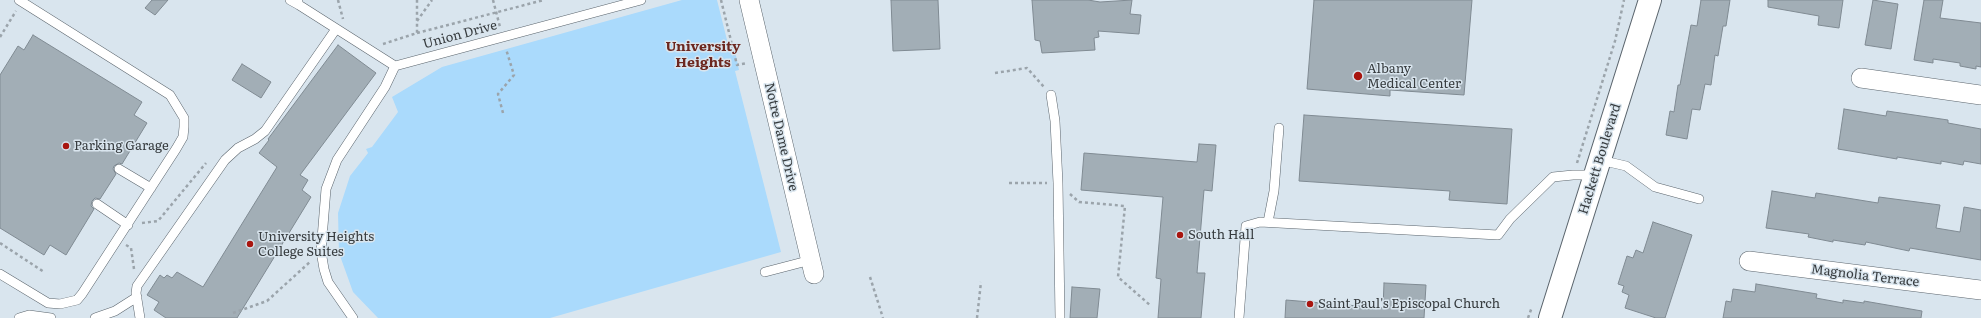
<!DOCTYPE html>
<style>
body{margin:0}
canvas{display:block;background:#d9e5ee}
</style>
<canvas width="1981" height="318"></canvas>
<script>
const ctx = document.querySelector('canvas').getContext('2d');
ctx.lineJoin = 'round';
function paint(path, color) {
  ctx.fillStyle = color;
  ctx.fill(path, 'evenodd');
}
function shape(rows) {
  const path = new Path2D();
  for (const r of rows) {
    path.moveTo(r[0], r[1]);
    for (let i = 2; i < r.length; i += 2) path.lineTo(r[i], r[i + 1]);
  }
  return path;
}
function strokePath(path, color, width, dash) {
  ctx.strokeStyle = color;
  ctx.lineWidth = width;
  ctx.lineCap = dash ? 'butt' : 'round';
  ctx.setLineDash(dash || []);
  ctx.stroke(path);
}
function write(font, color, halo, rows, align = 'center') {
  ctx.font = font + ' Literata,serif';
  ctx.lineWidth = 3;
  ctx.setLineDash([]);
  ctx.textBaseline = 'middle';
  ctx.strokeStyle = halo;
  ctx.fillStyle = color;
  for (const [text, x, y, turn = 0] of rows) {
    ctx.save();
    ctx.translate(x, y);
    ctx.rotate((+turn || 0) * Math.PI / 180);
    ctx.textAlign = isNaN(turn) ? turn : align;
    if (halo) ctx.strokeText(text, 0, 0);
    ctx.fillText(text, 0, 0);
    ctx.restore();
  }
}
paint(shape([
 [682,0,717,0,730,52,735,51,739,70,735,71,781,252,550,318,378,318,353,292,339,253,338,213,350,176,368,153,366,149,372,147,398,112,392,97,442,67]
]), '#aadafc');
const building = shape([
 [152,0,168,0,155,15,145,8,152,0],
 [891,0,938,0,940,49,893,51,891,0],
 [1032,0,1088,0,1100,2,1132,0,1130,14,1141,15,1139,34,1098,31,1099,37,1094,38,1095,50,1042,53,1040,41,1035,40,1032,0],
 [1314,0,1472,0,1464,95,1390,90,1390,96,1307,89,1314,0],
 [1701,0,1730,0,1726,26,1723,26,1718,56,1715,55,1711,85,1705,84,1700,110,1692,109,1687,139,1666,135,1670,111,1674,112,1678,85,1680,85,1691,25,1697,26,1701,0],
 [1768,0,1843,0,1839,28,1818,25,1819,16,1768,7,1768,0],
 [1873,0,1898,4,1891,49,1865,45,1873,0],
 [1924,0,1943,0,1940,18,1981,23,1981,67,1976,66,1976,69,1960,66,1960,63,1933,59,1933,63,1914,60,1924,0],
 [33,35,142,102,134,115,147,123,122,164,119,163,114,166,113,169,116,174,100,199,95,198,92,201,91,206,94,209,66,255,50,245,44,255,0,228,0,75,18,46,24,50,33,35],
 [338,45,376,73,300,175,308,180,302,190,311,197,237,318,166,318,154,310,159,302,147,295,160,275,164,278,167,275,172,278,177,272,203,287,277,167,259,153,269,140,268,139,338,45],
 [242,64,271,82,261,98,232,80,242,64],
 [1844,109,1886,116,1887,111,1948,120,1948,123,1981,129,1981,164,1964,161,1963,165,1941,161,1941,164,1897,157,1897,159,1838,149,1844,109],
 [1304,115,1512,129,1507,204,1449,200,1450,191,1299,181,1304,115],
 [1199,144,1216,145,1212,191,1204,190,1197,273,1205,273,1201,318,1158,318,1161,279,1156,278,1163,197,1081,190,1084,153,1197,162,1199,144],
 [1772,191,1815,198,1816,193,1878,203,1879,197,1940,205,1936,228,1960,232,1964,207,1981,210,1981,260,1910,248,1909,251,1866,242,1865,245,1833,240,1833,242,1808,237,1809,234,1766,228,1772,191],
 [1653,222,1692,235,1665,318,1656,318,1625,308,1629,295,1622,292,1624,286,1618,284,1627,256,1633,258,1636,250,1643,253,1653,222],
 [1384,283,1426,285,1424,318,1285,318,1286,300,1383,308,1384,283],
 [1756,284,1817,294,1816,298,1843,303,1843,300,1864,303,1864,301,1922,311,1921,318,1723,318,1726,301,1731,302,1733,289,1755,292,1756,284],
 [1072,287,1100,289,1097,318,1070,318,1072,287]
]);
paint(building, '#a2aeb6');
strokePath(building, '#808b93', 1);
const service = shape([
 [290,0,299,5,297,0],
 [299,5,395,66,641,0],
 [1051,95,1055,121,1058,183,1060,318],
 [1600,160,1626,166,1655,187,1699,199],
 [119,169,151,188],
 [97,204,128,225],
 [1268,222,1274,191,1279,128],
 [765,272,811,260],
 [0,274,48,303,60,304,77,300,82,294,176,149,183,137,184,127,184,118,170,95,19,0],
 [19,318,29,315,51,318],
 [95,318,115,311,137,297],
 [140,318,136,293,137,286,225,160,238,148,255,139,265,131,336,29],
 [353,318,328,282,324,269,321,251,326,189,337,160,385,87,395,66],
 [1239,318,1246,226,1260,222,1498,235,1510,219,1553,177,1573,175,1594,175]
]);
const minor = shape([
 [749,0,814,274],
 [1861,78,1981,95],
 [1749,261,1981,290]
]);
const tertiary = shape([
 [1550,318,1650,0]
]);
strokePath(service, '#5b656d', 10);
strokePath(minor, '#5b656d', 20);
strokePath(tertiary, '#5b656d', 24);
strokePath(shape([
 [338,0,343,19],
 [493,0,500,27],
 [721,0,737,65,747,63],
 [417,21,432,0],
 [417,33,544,0],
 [0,37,16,11],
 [383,44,417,33,417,0],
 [995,73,1027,68,1044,87],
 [503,113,498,94,514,75,506,49],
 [1577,163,1615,41,1624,0],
 [1009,183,1047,183],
 [1070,194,1079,202,1125,206,1118,277,1151,306],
 [142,223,158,221,206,163],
 [0,243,44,272],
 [126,245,131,248,134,269],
 [870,277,883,318],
 [233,313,267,301,311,261],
 [977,318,981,282],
 [1528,318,1532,307]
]), '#9ba4ab', 2.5, [3, 3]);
strokePath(service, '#fff', 9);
strokePath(minor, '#fff', 19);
strokePath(tertiary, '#fff', 22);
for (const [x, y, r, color] of [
 [1358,76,5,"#a8150f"],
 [66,146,4,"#a8150f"],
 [1180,235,4,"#a8150f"],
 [250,244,4,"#a8150f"],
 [1310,304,4,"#a8150f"]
]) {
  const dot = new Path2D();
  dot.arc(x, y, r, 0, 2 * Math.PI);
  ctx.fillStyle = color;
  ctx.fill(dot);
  strokePath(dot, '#d9e5ee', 1.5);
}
write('13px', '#373c3f', '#d9e5ee', [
 ["Union Drive",460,35,-15],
 ["Notre Dame Drive",781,137,77],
 ["Hackett Boulevard",1600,159,-73],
 ["Magnolia Terrace",1865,276,7]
]);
write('13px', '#373c3f', '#d9e5ee', [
 ["Albany",1367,69],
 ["Medical Center",1367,84],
 ["Parking Garage",74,146],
 ["South Hall",1188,235],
 ["University Heights",258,237],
 ["College Suites",258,252],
 ["Saint Paul's Episcopal Church",1318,304]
], 'left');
write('bold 14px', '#6c271f', '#d9e5ee', [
 ["University",703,47],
 ["Heights",703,63]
]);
</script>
